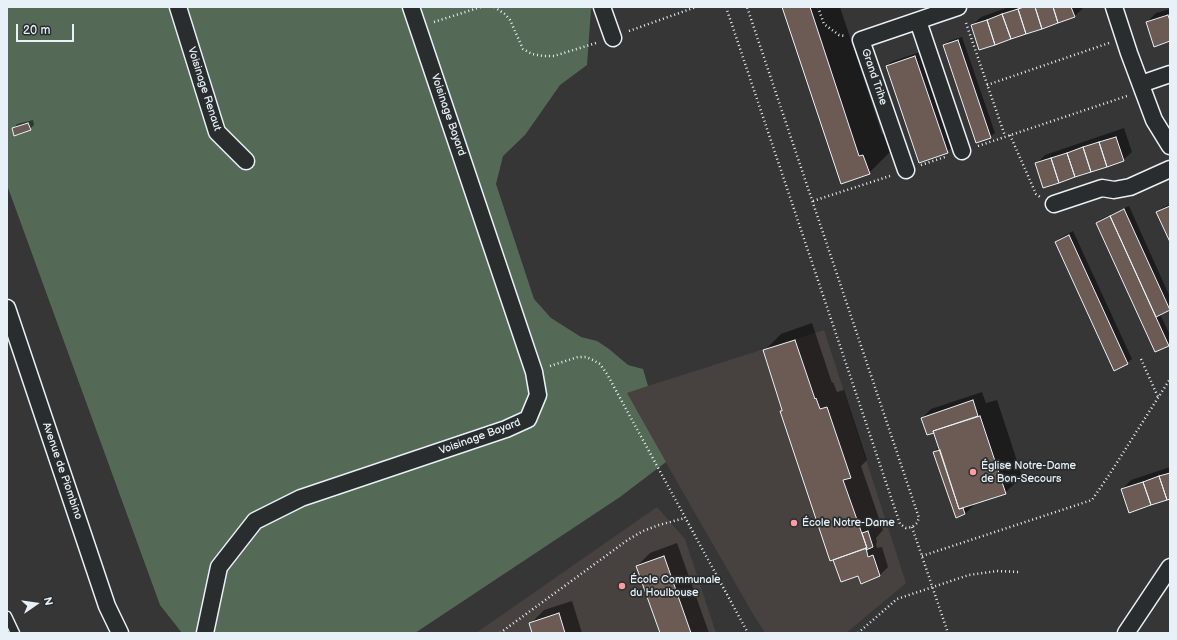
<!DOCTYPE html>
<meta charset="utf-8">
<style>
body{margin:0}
#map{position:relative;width:1177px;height:640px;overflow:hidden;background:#373636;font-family:"Balsamiq Sans",sans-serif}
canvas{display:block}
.frame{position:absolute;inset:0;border:8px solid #e8f1f8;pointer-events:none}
.north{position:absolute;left:16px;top:584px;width:40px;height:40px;-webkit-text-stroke:3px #2a2d2e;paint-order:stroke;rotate:77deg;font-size:11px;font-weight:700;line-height:16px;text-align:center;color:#e8f1f8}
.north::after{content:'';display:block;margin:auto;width:14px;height:18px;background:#e8f1f8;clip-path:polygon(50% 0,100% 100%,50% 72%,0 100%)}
.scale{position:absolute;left:16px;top:24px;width:58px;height:18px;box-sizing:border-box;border:2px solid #e8f1f8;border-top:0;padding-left:5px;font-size:12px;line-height:14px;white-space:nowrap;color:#e8f1f8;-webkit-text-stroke:3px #2a2d2e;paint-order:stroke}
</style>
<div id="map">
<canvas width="1177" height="640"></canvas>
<div class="frame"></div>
<div class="north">N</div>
<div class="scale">20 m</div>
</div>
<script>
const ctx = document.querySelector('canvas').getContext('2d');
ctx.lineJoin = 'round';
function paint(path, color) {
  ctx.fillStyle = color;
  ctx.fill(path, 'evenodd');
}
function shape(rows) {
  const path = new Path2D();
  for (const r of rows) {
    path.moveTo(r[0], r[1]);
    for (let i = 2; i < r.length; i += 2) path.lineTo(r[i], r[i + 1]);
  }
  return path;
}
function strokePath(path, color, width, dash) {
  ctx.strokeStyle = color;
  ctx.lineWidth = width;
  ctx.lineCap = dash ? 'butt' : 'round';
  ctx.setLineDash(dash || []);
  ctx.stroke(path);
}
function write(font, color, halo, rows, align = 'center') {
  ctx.font = font + ' "Balsamiq Sans",sans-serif';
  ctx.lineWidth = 3.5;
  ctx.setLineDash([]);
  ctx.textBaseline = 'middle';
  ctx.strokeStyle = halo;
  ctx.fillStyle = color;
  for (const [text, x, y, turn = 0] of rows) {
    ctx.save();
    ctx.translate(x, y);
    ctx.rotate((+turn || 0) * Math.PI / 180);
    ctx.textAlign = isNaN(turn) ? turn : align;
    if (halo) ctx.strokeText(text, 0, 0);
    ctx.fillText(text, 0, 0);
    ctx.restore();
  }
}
paint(shape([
 [824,330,906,583,846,633,765,633,753,614,626,393],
 [657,507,685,539,716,633,476,633]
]), '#47413f');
paint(shape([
 [7,7,594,7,591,9,587,65,560,85,525,135,503,156,496,184,534,299,551,318,581,337,597,341,609,349,628,365,643,369,648,386,627,393,666,462,620,497,415,633,182,633,160,605,7,185]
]), '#556a56');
paint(shape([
 [783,7,840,7,882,134,886,132,892,150,869,173,842,182],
 [1009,7,1083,7,1083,8,1074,17,972,25,981,17],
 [1170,9,1170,40,1147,22,1156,13],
 [962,37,995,133,990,137,944,46,949,41],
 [920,52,951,148,947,152,887,66,891,62],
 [33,120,34,125,30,129,13,129,17,124],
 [1124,128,1132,152,1123,160,1036,164,1045,155],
 [1170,204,1170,240,1158,212,1162,208],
 [1129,206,1170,297,1170,308,1160,314,1170,335,1170,344,1169,345,1097,223,1101,219],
 [1073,231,1132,359,1127,363,1056,242,1060,238],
 [812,323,832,383,833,382,837,392,844,390,867,460,861,466,883,530,876,538,877,542,876,544,877,548,882,547,888,567,879,576,859,575,841,581,781,411,783,409,764,351,781,334],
 [982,392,986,403,997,400,1022,476,1005,493,973,503,974,505,965,514,956,516,934,452,939,447,934,432,928,434,922,418,931,409],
 [1170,467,1170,498,1122,489,1131,480],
 [677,543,709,633,661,633,637,566,650,553],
 [572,601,582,633,534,633,530,624,544,610]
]), '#0007');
const building = shape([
 [782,7,810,7,859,156,863,155,870,174,841,184,782,7],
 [1024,7,1035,7,1042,29,1026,34,1018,9,1024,7],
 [1035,7,1053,7,1058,23,1042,29,1035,7],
 [1053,7,1071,7,1075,17,1058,23,1053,7],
 [1018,9,1026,34,1011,39,1002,14,1018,9],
 [1002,14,1011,39,995,45,987,20,1002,14],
 [1168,15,1170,21,1170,41,1154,47,1146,22,1168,15],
 [987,20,995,45,979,50,971,25,987,20],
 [958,40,991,138,976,143,943,45,958,40],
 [915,56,948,153,919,163,886,66,915,56],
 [28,123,31,130,14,136,12,128,28,123],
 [1116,137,1124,161,1107,167,1099,142,1116,137],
 [1099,142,1107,167,1091,172,1083,147,1099,142],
 [1083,147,1091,172,1075,177,1067,153,1083,147],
 [1067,153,1075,177,1059,183,1051,158,1067,153],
 [1051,158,1059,183,1043,188,1035,163,1051,158],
 [1170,206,1170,242,1156,212,1170,206],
 [1124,209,1170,310,1156,317,1110,216,1124,209],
 [1110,216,1169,346,1155,352,1096,223,1110,216],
 [1069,235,1128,364,1114,371,1055,242,1069,235],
 [795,340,815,399,816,398,820,409,827,407,851,478,843,480,867,548,830,561,780,411,782,411,782,410,763,350,795,340],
 [973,400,978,416,933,431,934,433,927,435,921,418,973,400],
 [980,416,1006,494,959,509,933,431,980,416],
 [940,450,959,509,963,508,965,514,956,518,933,452,940,450],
 [1170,473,1170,499,1167,500,1159,476,1170,473],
 [1159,476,1167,500,1151,505,1143,482,1159,476],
 [1143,482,1151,505,1129,513,1121,489,1143,482],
 [868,531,873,547,866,550,866,548,867,548,862,533,868,531],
 [866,548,868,557,873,555,880,576,861,584,858,576,841,582,833,560,866,548],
 [664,556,691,633,660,633,636,566,664,556],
 [559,613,565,633,532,633,529,623,559,613]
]);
paint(building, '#6c5b54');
strokePath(building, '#e8f1f8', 1);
const lane = shape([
 [7,616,15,633]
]);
const street = shape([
 [178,7,217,132,246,161],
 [602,7,613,38],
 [1114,7,1129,53,1154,120,1170,146],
 [918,21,962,151],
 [1141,84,1170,74],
 [906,170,861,40,958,7],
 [1054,204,1102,188,1114,190,1130,187,1170,169],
 [7,308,107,606,120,633],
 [205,633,219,567,255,521,301,498,506,429,528,419,538,395,534,372,411,7],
 [1126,633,1170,567]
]);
strokePath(lane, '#e8f1f8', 11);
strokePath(street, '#e8f1f8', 19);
strokePath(shape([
 [494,7,505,14,510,20,523,49,532,54,543,56,554,56,596,43],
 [726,7,900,524,906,528,912,527,917,523,919,518,747,7],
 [818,7,824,24,839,35,845,36],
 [434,22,481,7],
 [966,23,1005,136],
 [629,31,696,7],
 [987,85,1109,43],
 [1010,135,1036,194,1040,197],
 [978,146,1127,96],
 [921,165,945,157],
 [813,201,890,176],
 [1141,359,1158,397],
 [550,366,578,357,586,357,593,360,600,364,607,374,748,633],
 [912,527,948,633],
 [922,556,1092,500,1109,475,1170,379],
 [500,633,629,539,643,531,659,525,685,518],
 [858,633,897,599,969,575,997,571,1019,572]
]), '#e8f1f8', 2.5, [1, 3]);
strokePath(lane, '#2a2d2e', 8);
strokePath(street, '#2a2d2e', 16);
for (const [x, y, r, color] of [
 [973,472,4,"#ff9aa2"],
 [794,523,4,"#ff9aa2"],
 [622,586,4,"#ff9aa2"]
]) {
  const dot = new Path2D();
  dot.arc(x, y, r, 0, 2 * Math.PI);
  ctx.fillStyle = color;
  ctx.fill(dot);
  strokePath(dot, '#2a2d2e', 1.5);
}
write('11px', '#e8f1f8', '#2a2d2e', [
 ["Grand Trihe",874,77,71],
 ["Voisinage Renaut",204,89,72],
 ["Voisinage Bayard",448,115,71],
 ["Voisinage Bayard",480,437,-20],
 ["Avenue de Piombino",62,471,71]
]);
write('11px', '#e8f1f8', '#2a2d2e', [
 ["Église Notre-Dame",981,466],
 ["de Bon-Secours",981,479],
 ["École Notre-Dame",802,523],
 ["École Communale",630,580],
 ["du Houlbouse",630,593]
], 'left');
</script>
